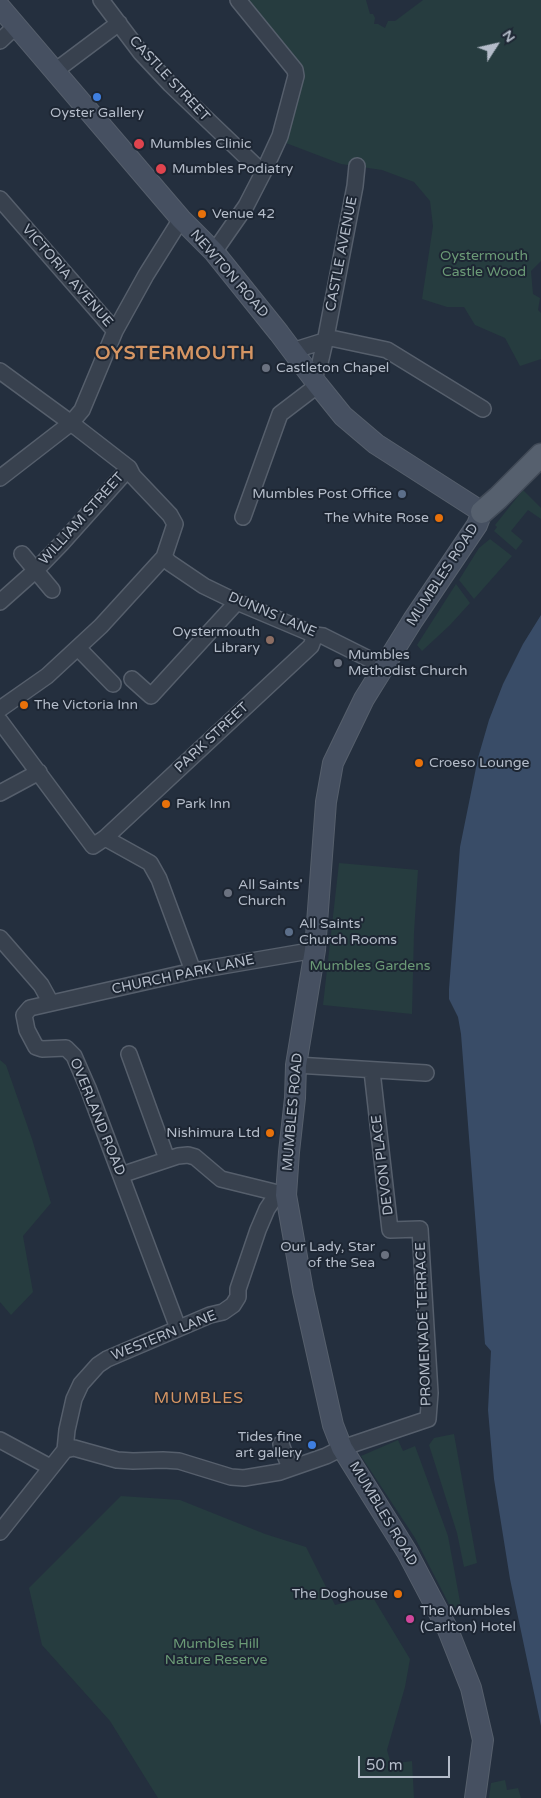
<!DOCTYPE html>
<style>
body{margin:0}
#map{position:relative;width:541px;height:1798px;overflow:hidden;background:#242f3e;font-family:"Varela Round",sans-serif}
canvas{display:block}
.north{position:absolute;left:471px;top:20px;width:50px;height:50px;-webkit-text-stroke:4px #1d2633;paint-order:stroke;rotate:55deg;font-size:14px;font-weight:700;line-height:20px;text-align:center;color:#b4bcc9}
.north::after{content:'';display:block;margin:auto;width:18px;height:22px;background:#b4bcc9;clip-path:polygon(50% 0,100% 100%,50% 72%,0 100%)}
.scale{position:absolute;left:358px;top:1756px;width:92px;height:22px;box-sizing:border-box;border:2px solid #b4bcc9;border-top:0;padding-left:6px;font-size:15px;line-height:18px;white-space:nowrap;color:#b4bcc9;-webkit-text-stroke:4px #1d2633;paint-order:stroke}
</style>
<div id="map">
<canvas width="541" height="1798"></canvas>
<div class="north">N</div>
<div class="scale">50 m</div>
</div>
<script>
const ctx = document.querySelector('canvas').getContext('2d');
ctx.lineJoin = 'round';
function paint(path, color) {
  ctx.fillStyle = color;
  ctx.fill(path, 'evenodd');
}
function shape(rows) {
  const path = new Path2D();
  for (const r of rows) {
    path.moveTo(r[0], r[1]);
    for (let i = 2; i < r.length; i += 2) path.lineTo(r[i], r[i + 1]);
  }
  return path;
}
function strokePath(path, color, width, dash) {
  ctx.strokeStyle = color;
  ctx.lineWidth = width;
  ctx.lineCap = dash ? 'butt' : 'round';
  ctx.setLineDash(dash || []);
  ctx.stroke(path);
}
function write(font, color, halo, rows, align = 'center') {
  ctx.font = font + ' "Varela Round",sans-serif';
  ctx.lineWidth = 4;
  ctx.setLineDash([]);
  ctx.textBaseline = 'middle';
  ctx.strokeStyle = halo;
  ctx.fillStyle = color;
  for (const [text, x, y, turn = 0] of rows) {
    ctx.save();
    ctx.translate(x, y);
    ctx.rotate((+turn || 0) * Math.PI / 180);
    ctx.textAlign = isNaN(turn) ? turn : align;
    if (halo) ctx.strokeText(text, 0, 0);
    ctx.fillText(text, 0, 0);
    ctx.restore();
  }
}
paint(shape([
 [246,0,366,0,370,14,373,14,375,18,374,24,378,24,385,28,388,21,395,21,423,0,541,0,541,261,531,271,533,294,540,298,538,310,541,313,541,359,520,366,505,338,475,325,464,307,447,307,422,299,433,226,430,201,414,182,382,170,341,164,278,140,296,76],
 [523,490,541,508,541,519,528,510,511,531,523,541,516,550,494,531,497,527,495,525],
 [490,539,512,556,474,599,459,580,479,548],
 [456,584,470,603,450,625,422,651,417,645],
 [339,863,418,870,414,933,412,1014,323,1005],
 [0,1060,6,1065,32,1139,51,1203,23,1236,33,1292,11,1315,0,1302],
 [454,1434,477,1563,464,1567,457,1533,429,1445,434,1438],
 [398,1440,403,1451,415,1446,448,1536,461,1607,452,1610,415,1538,361,1456],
 [121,1496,180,1500,265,1534,306,1547,335,1605,372,1596,410,1659,405,1687,387,1750,391,1764,412,1761,414,1798,158,1798,110,1721,42,1645,29,1588],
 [505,1780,507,1790,518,1788,521,1798,489,1798,491,1783]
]), '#263c3f');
paint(shape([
 [541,615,541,1726,510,1579,494,1479,488,1410,491,1351,485,1344,461,1034,458,1017,449,999,449,989,460,847,478,758,489,720,503,684,523,644]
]), '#394c67');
const minor = shape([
 [101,0,141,53,170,84,263,173],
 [0,41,16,26],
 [55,71,119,23],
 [0,199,115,331],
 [214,252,246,206,263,173,280,136,296,76,295,70,238,0],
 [326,337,387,350,483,409],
 [292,351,324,341],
 [0,371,71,423,129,468,133,476,170,515,175,524,164,557,101,626,47,676,0,709],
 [313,379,320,363,326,337,355,186,357,166],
 [0,478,71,423,82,410,115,331,146,275,181,219],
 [243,517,280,414,318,385],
 [22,554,52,590],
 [164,557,170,563,204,586,237,602,315,635,323,636,385,667],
 [0,602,36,570,62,543,129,468],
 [78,648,113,684],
 [132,679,151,696,237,602],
 [0,721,93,846,105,838,311,646,315,635],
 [0,793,39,772],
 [105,838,150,863,159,879,193,971],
 [0,938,41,985,51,1003],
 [129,1054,167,1159],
 [296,1065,426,1073],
 [121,1175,178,1156,188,1155,195,1157,221,1179,286,1195],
 [178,1328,88,1088,74,1056,66,1048,42,1049,36,1047,27,1030,24,1015,30,1008,193,971,315,950],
 [0,1440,50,1467],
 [281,1444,290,1468],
 [65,1450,74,1448,117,1460,133,1461,163,1460,179,1461,231,1477,244,1478,280,1472,326,1456,342,1448,428,1419,430,1393,420,1229,390,1230,372,1071],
 [65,1450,67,1430,74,1399,81,1384,98,1365,107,1359,210,1315,223,1312,233,1305,238,1297,238,1289,258,1230,267,1209,277,1194],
 [0,1532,65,1450]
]);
const secondary = shape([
 [0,7,181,219,214,252,279,333,318,385,343,416,376,444,482,512,477,525,413,620,364,699,333,763,326,802,315,950,296,1065,295,1098,289,1152,286,1195,303,1291,333,1425,342,1448,407,1552,448,1630,471,1688,483,1740,475,1798]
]);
const primary = shape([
 [482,512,498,498,541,455]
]);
strokePath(minor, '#565f6c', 18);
strokePath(secondary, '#565f6c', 22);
strokePath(primary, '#414a57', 25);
strokePath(minor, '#38414e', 15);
strokePath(secondary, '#465061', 20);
strokePath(primary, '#56606e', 22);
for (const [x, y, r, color] of [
 [97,97,5,"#3f7fe0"],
 [139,144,6,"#e0444e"],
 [161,169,6,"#e0444e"],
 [202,214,5,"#e8710a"],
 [266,368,5,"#6b7280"],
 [402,494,5,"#5c6f8a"],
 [439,518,5,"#e8710a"],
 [270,640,5,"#8d6e63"],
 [338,663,5,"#6b7280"],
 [24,705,5,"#e8710a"],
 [419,763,5,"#e8710a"],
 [166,804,5,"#e8710a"],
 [228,893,5,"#6b7280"],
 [289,932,5,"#5c6f8a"],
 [270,1133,5,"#e8710a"],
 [385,1255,5,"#6b7280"],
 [312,1445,5,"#3f7fe0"],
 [398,1594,5,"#e8710a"],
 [410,1619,5,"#d1479c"]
]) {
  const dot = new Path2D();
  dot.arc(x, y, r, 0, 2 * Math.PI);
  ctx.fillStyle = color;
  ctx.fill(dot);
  strokePath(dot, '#1d2633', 2);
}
write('14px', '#b4bcc9', '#1d2633', [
 ["CASTLE STREET",169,79,47],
 ["CASTLE AVENUE",342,254,-79],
 ["NEWTON ROAD",229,274,49],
 ["VICTORIA AVENUE",67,276,49],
 ["WILLIAM STREET",82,519,-48],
 ["MUMBLES ROAD",443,575,-57],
 ["DUNNS LANE",272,615,23],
 ["PARK STREET",212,738,-43],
 ["CHURCH PARK LANE",183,975,-12],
 ["MUMBLES ROAD",293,1112,-85],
 ["OVERLAND ROAD",97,1117,68],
 ["DEVON PLACE",383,1165,-97],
 ["PROMENADE TERRACE",424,1324,-92],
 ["WESTERN LANE",164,1336,-22],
 ["MUMBLES ROAD",383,1514,59]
]);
write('14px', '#b4bcc9', '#1d2633', [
 ["Oyster Gallery",97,113,"center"],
 ["Mumbles Clinic",150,144],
 ["Mumbles Podiatry",172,169],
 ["Venue 42",212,214],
 ["Castleton Chapel",276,368],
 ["Mumbles Post Office",392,494,"right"],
 ["The White Rose",429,518,"right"],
 ["Oystermouth",260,632,"right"],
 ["Library",260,648,"right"],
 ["Mumbles",348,655],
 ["Methodist Church",348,671],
 ["The Victoria Inn",34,705],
 ["Croeso Lounge",429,763],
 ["Park Inn",176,804],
 ["All Saints'",238,885],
 ["Church",238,901],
 ["All Saints'",299,924],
 ["Church Rooms",299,940],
 ["Nishimura Ltd",260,1133,"right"],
 ["Our Lady, Star",375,1247,"right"],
 ["of the Sea",375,1263,"right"],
 ["Tides fine",302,1437,"right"],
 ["art gallery",302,1453,"right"],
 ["The Doghouse",388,1594,"right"],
 ["The Mumbles",420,1611],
 ["(Carlton) Hotel",420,1627]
], 'left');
write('14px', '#6b9a76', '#1d2633', [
 ["Oystermouth",484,256],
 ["Castle Wood",484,272],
 ["Mumbles Gardens",370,966],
 ["Mumbles Hill",216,1644],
 ["Nature Reserve",216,1660]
]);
ctx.letterSpacing = '1px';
write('16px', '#d59563', '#1d2633', [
 ["MUMBLES",199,1399]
]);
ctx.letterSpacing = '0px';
ctx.letterSpacing = '1px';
write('bold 19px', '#d59563', '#1d2633', [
 ["OYSTERMOUTH",175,354]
]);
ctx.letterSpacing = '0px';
</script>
